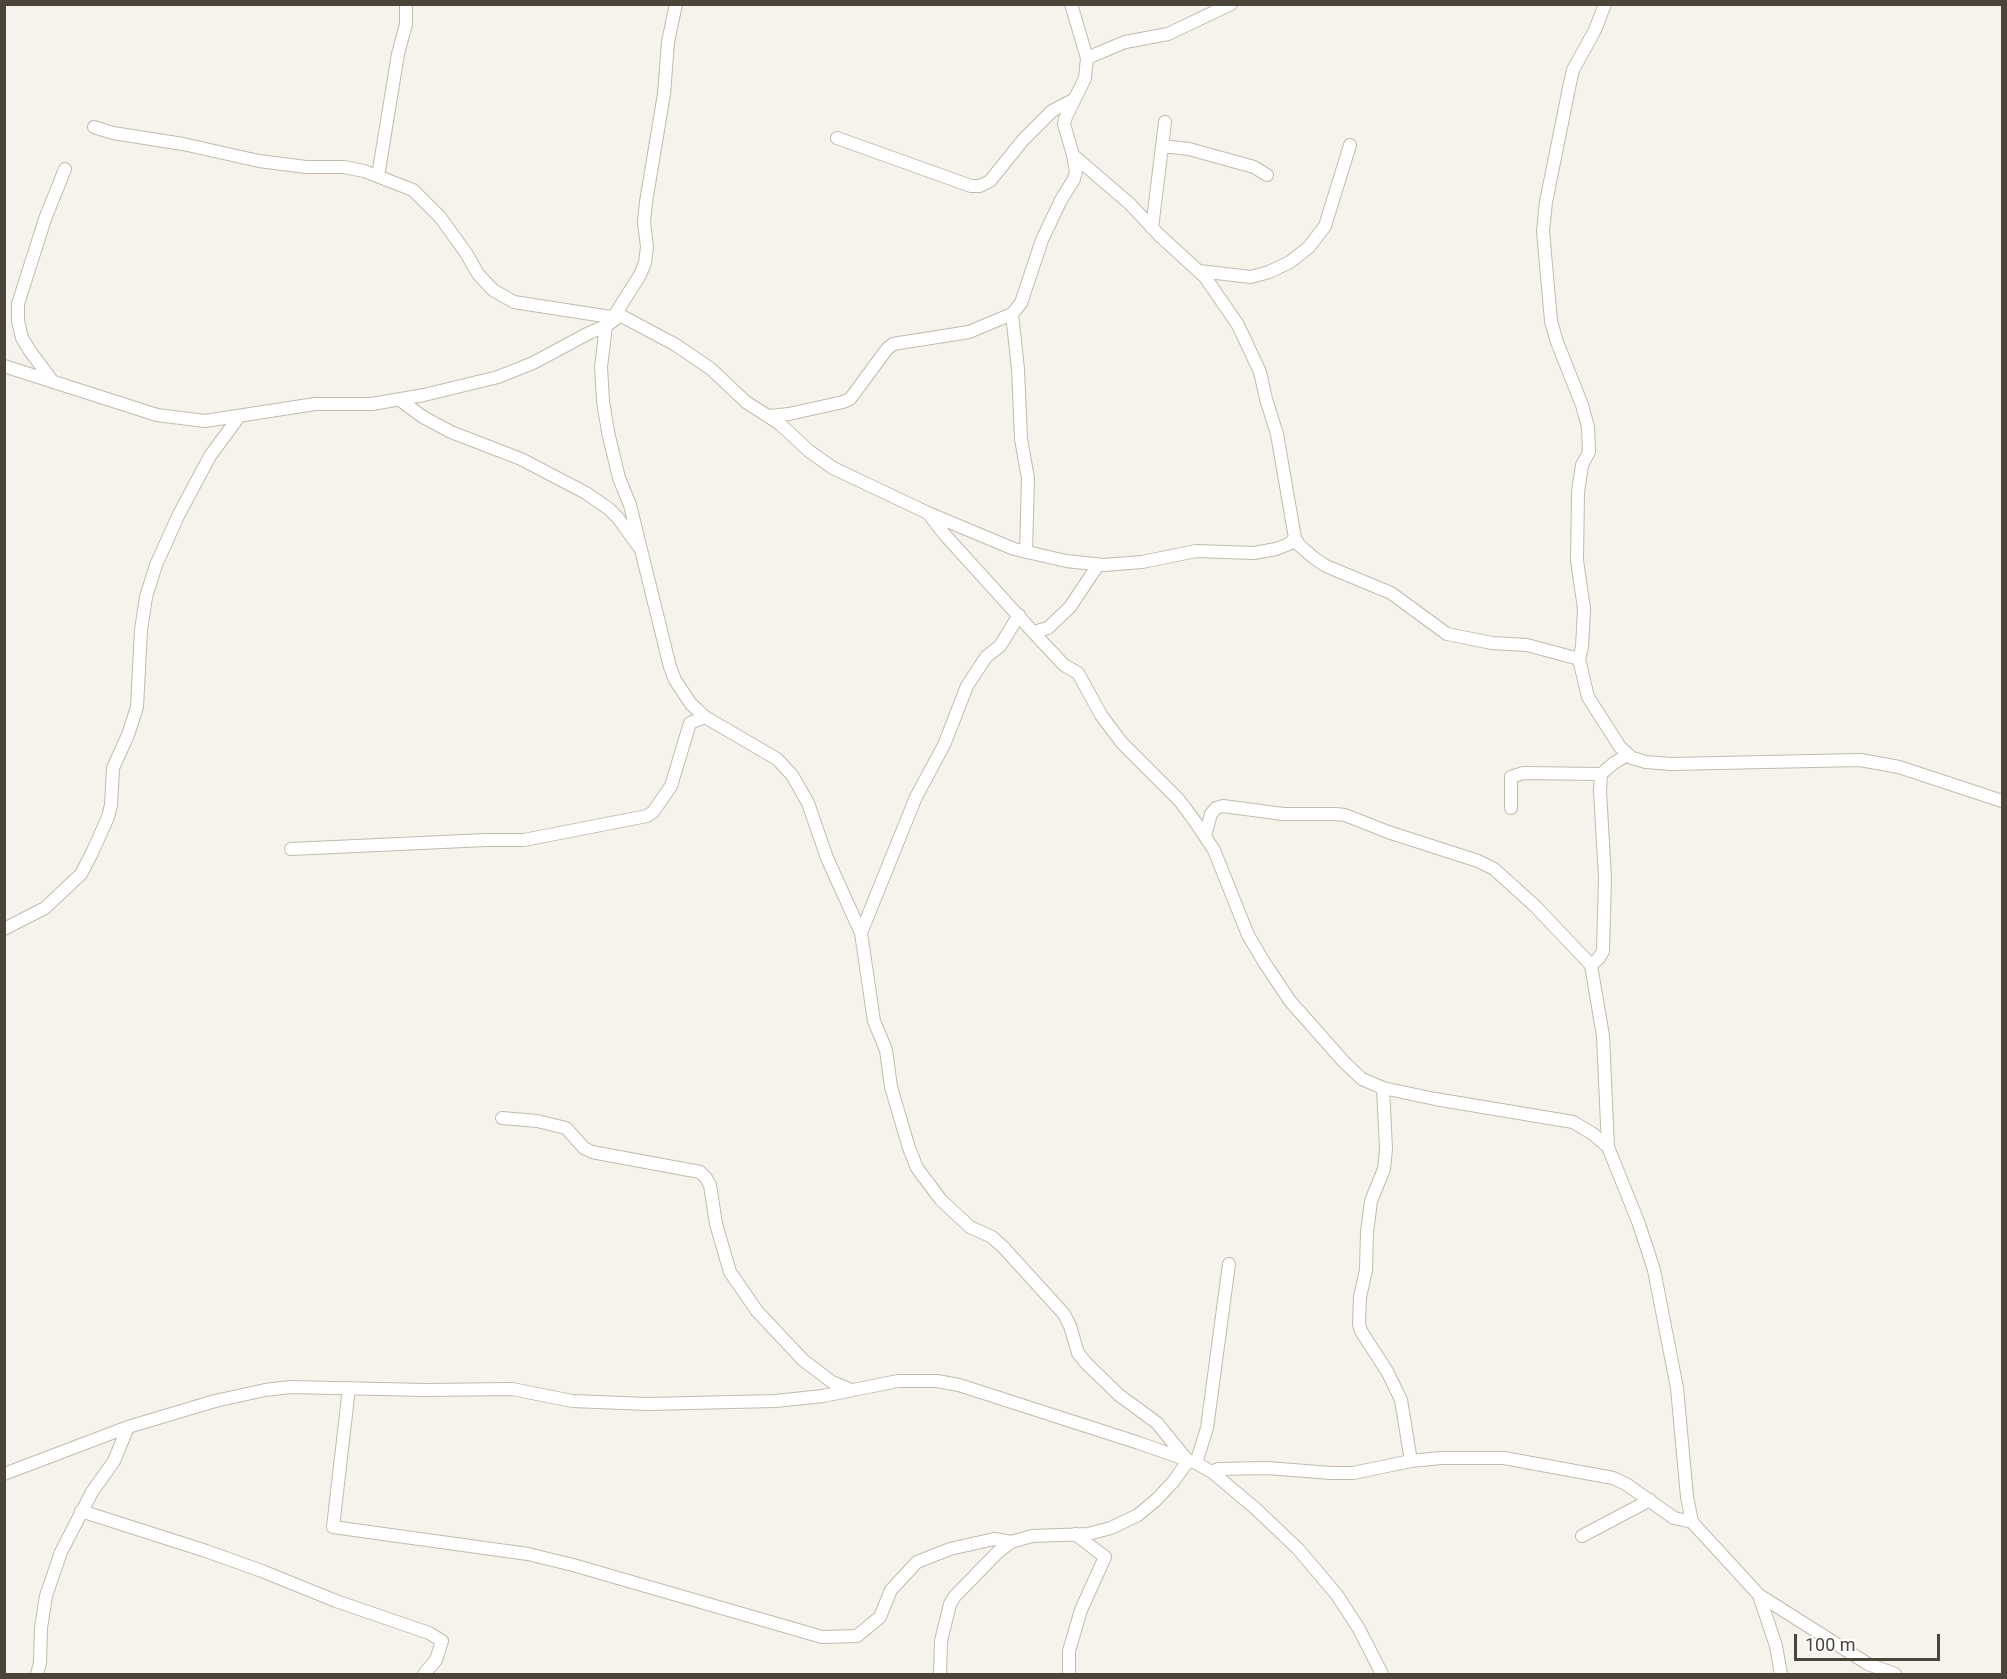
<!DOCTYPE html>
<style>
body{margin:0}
#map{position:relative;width:2007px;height:1679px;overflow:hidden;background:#f6f3ec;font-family:Roboto,sans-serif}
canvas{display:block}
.frame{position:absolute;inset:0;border:6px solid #4b4439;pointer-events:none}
.scale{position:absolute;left:1794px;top:1634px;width:146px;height:27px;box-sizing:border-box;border:3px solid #4b4439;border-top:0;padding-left:8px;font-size:18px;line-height:21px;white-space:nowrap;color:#4b4439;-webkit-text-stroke:4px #fff;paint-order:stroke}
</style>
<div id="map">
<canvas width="2007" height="1679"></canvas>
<div class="frame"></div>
<div class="scale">100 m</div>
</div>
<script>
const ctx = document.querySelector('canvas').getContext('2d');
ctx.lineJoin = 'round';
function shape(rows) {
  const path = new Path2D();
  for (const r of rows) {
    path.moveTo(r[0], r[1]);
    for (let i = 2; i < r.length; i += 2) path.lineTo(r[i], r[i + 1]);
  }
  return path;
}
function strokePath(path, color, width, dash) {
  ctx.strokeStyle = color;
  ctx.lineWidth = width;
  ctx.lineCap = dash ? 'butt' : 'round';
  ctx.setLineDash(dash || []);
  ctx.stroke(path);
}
const minor = shape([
 [676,4,668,42,664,94,646,202,644,222,647,247,645,263,640,275,616,313,617,318,606,326,601,367,603,401,608,432,619,478,630,505,670,667,675,680,691,704,705,717,777,759,792,775,808,803,827,858,861,933,874,1021,886,1050,891,1087,909,1148,917,1168,941,1200,970,1227,992,1237,1004,1248,1064,1314,1070,1326,1078,1353,1086,1363,1119,1395,1157,1423,1188,1461,1173,1482,1156,1500,1138,1515,1111,1528,1088,1534,1032,1536,1011,1542,998,1552,955,1596,950,1604,941,1641,940,1674],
 [1071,4,1087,58,1085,78,1065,119,1064,124,1073,155,1130,204,1159,235,1205,277,1238,325,1260,372,1266,399,1277,434,1295,538,1299,545,1314,558,1326,566,1391,593,1447,634,1492,643,1527,645,1579,659,1588,697,1620,747,1632,758,1646,762,1671,764,1860,760,1899,767,2002,801],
 [1087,58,1125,42,1168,34,1231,4],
 [94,127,113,133,183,144,259,161,306,167,344,167,364,171,413,190,440,217,466,253,478,274,493,290,514,302,617,318],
 [837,138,971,186,980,186,990,181,1023,140,1052,111,1075,99],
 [1162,146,1189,149,1254,167,1267,175],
 [378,176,398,54,406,24,406,4],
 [1152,228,1165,122],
 [1199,271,1251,277,1269,272,1290,262,1309,247,1325,226,1350,145],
 [616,313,676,345,711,369,746,402,780,424,809,451,833,468,928,513,1014,549,1066,561,1104,565,1142,562,1196,551,1254,553,1276,549,1289,544,1295,538],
 [1012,314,1018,369,1021,439,1028,478,1026,552],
 [4,366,157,415,205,421,315,404,372,404,424,395,498,377,533,363,589,333,606,326],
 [53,382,30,351,22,338,18,321,18,304,45,219,65,169],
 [400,400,423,417,451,432,521,459,586,493,609,509,618,518,639,547],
 [769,416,789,414,843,402,850,399,887,349,893,344,969,332,1012,314,1021,303,1042,240,1061,200,1074,179,1076,171,1073,155],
 [928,513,945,535,1033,632,1064,665,1078,673,1101,715,1122,743,1179,800,1194,820,1214,850,1248,935,1264,962,1290,1001,1344,1062,1362,1079,1383,1088,1435,1099,1573,1122,1593,1134,1608,1147,1639,1224,1654,1270,1677,1388,1687,1497,1692,1522,1759,1595,1868,1664,1895,1674],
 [1033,632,1048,628,1070,607,1098,565],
 [1579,659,1582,647,1584,609,1577,560,1578,492,1582,465,1589,452,1588,427,1582,405,1557,342,1551,321,1543,231,1546,202,1570,83,1573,70,1595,30,1605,4],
 [1511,808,1511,777,1523,773,1601,774],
 [1205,836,1211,814,1216,808,1223,806,1283,814,1335,814,1345,815,1388,832,1478,861,1494,869,1535,906,1591,965,1603,1036,1608,1147],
 [291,849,486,840,524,840,647,816,653,812,671,786,690,723,705,717],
 [4,929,45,908,81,874,92,853,108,817,111,805,113,768,128,735,137,707,141,630,146,597,156,565,178,516,210,456,238,418],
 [861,933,916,797,944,745,967,686,986,657,1000,646,1019,615],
 [1591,965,1599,958,1603,951,1605,878,1600,791,1601,774,1614,763,1627,755],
 [1383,1088,1386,1149,1384,1169,1371,1201,1367,1232,1366,1270,1360,1297,1359,1324,1361,1331,1388,1373,1401,1400,1411,1461],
 [502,1118,537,1121,566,1128,584,1148,592,1152,700,1172,706,1178,710,1185,716,1224,730,1272,757,1311,803,1360,832,1382,849,1389],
 [349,1388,333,1527,528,1554,573,1565,822,1637,857,1636,880,1617,891,1590,917,1562,950,1549,994,1539,1011,1542],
 [1196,1463,1207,1428,1229,1264],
 [1212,1472,1218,1469,1267,1468,1331,1473,1353,1473,1411,1461,1441,1458,1504,1458,1613,1478,1626,1484,1674,1518,1692,1522],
 [4,1474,128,1427,215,1401,265,1390,290,1387,425,1390,512,1389,572,1401,648,1404,775,1401,823,1396,898,1381,937,1381,959,1385,1139,1443,1196,1463,1212,1472,1256,1509,1298,1549,1337,1595,1359,1629,1382,1674],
 [81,1511,206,1551,262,1571,336,1601,429,1633,442,1641,436,1660,424,1674],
 [1582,1536,1650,1500],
 [1759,1595,1776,1646,1781,1674],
 [37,1674,40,1663,41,1628,46,1596,61,1552,92,1492,114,1461,128,1427],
 [1069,1674,1069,1651,1081,1610,1105,1557,1075,1534]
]);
strokePath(minor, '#c2bbae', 14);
strokePath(minor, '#fff', 12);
</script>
